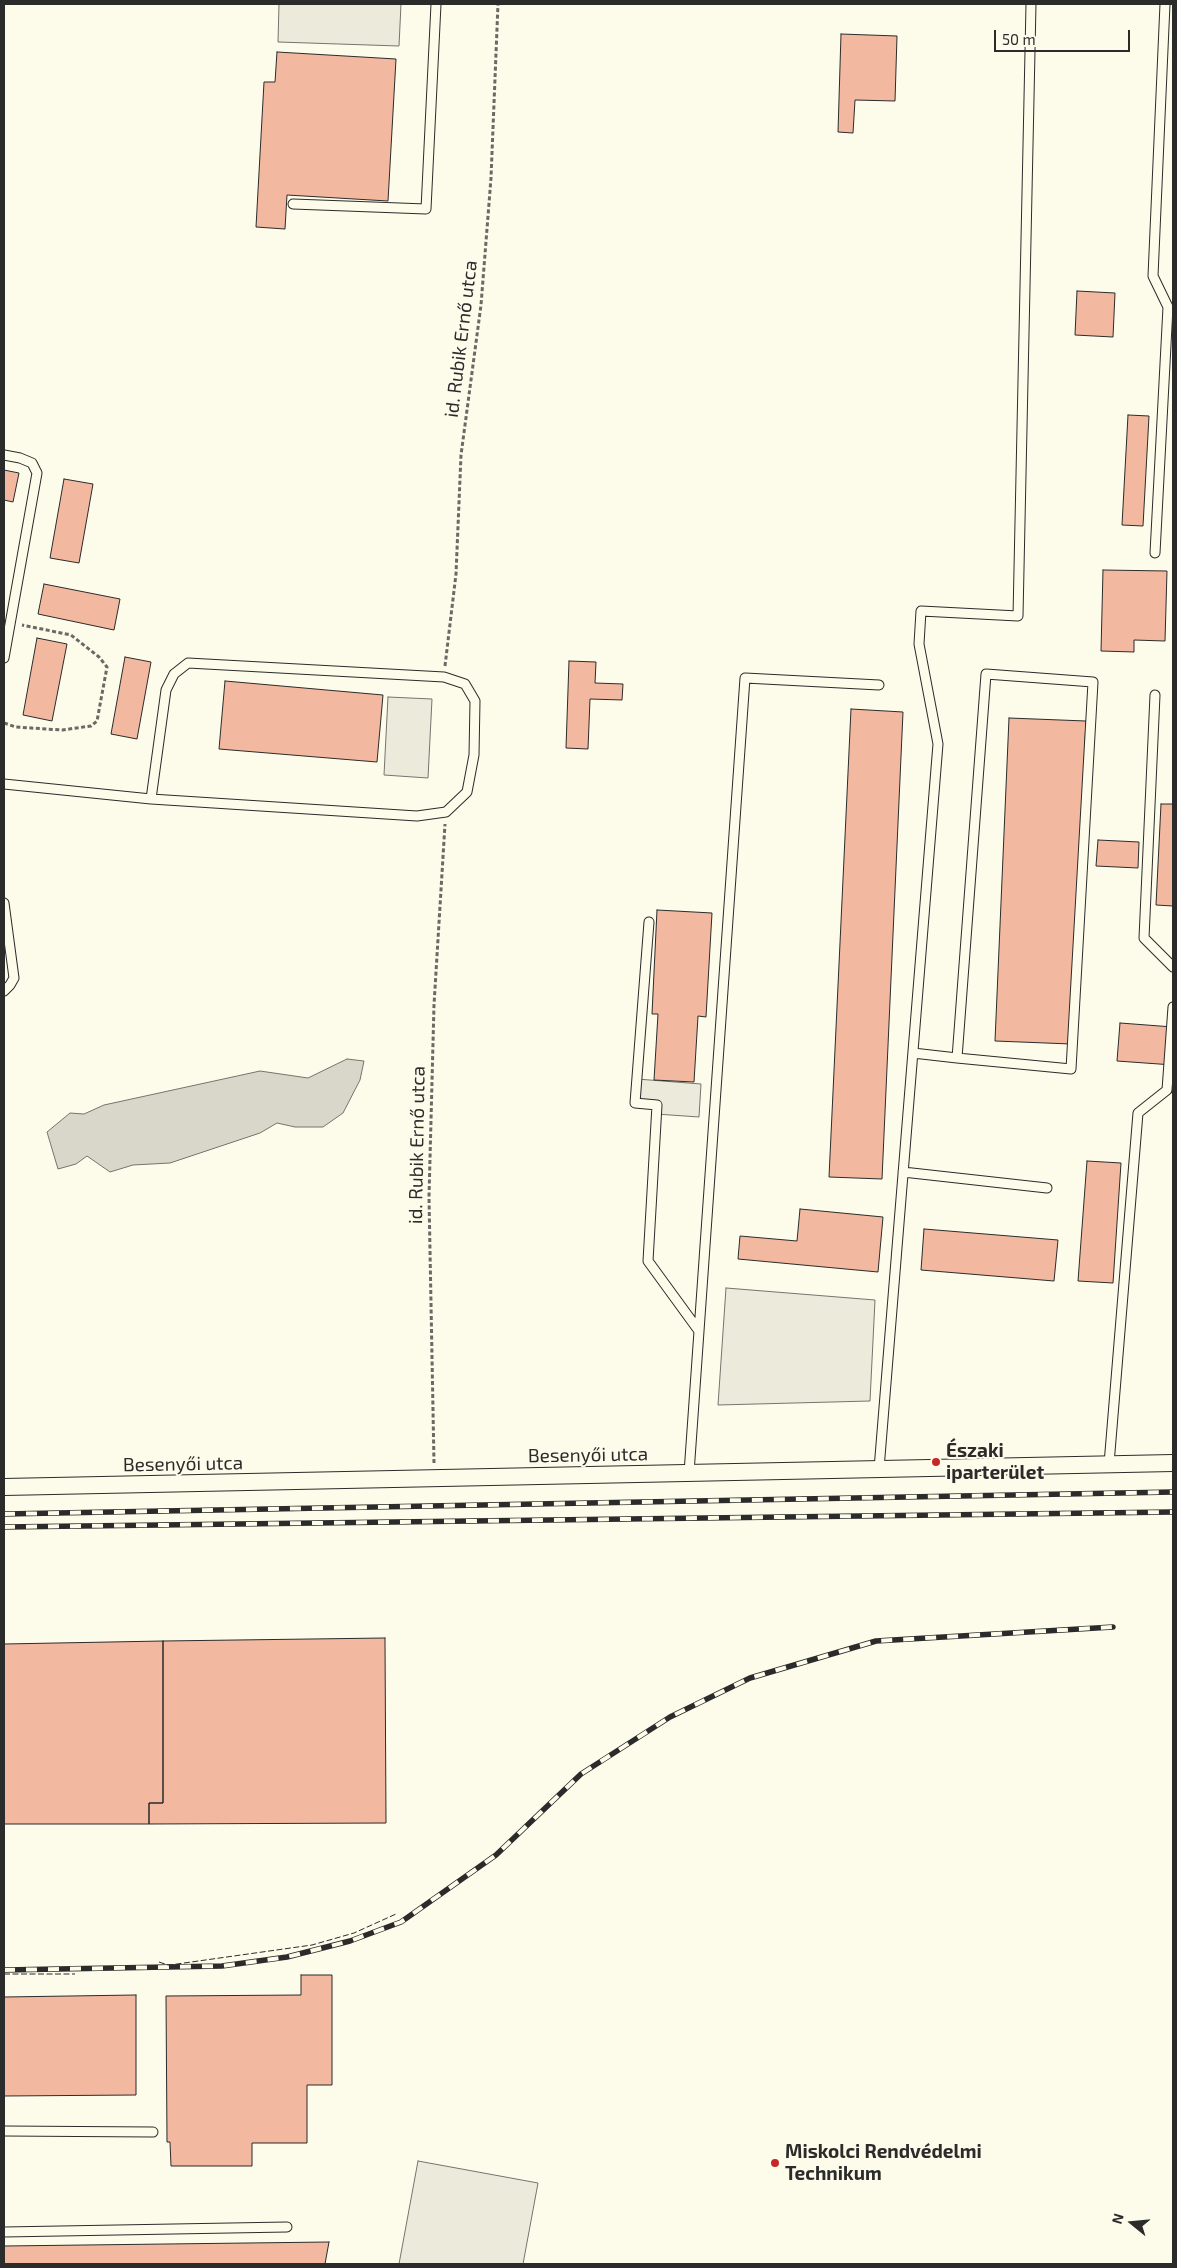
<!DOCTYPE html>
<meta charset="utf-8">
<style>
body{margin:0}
#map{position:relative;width:1177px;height:2268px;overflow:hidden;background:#fdfbea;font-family:"Exo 2",sans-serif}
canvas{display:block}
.frame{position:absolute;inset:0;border:5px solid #2b2b2b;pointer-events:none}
.north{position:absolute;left:1107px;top:2198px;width:50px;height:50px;-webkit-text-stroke:4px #fdfbea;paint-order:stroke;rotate:287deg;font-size:14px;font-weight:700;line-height:20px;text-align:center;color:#2b2b2b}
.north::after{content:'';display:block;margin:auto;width:18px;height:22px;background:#2b2b2b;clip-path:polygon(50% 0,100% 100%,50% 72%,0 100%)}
.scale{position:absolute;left:994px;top:30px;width:136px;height:22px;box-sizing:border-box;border:2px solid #2b2b2b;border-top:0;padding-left:6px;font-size:15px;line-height:18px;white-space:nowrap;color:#2b2b2b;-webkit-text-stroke:4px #fdfbea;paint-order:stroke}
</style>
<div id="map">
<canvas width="1177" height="2268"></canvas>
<div class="frame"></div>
<div class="north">N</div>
<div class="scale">50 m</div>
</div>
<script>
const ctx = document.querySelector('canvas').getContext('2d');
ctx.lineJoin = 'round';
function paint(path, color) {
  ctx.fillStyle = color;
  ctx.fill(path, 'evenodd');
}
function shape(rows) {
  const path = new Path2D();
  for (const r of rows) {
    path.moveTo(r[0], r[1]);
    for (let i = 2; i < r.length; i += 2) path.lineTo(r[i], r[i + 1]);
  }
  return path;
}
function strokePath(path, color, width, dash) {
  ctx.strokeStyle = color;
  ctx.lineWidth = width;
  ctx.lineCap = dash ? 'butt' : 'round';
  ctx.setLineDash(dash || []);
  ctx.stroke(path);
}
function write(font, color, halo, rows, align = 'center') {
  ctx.font = font + ' "Exo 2",sans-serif';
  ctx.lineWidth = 4;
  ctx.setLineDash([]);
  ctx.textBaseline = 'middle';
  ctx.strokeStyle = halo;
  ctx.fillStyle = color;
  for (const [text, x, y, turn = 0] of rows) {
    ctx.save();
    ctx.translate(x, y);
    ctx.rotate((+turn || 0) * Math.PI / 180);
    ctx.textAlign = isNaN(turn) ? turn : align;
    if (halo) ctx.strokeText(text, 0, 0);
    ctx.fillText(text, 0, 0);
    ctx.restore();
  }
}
const green = shape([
 [418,2161,538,2183,523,2264,399,2264,418,2161]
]);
paint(green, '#ecebdb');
strokePath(green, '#74746e', 1);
const parking = shape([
 [279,4,401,4,399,46,278,42,279,4],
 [388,697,432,699,428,778,384,775,388,697],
 [637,1079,701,1084,699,1117,656,1114,656,1105,636,1103,637,1079],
 [726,1288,875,1300,870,1401,718,1405,726,1288]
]);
paint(parking, '#eceadb');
strokePath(parking, '#74746e', 1);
const water = shape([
 [347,1059,364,1061,360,1080,343,1113,323,1127,295,1127,277,1123,260,1133,170,1163,133,1165,110,1172,87,1156,76,1164,58,1169,47,1132,70,1113,84,1114,104,1105,260,1071,308,1078,347,1059]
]);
paint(water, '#d8d7c9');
strokePath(water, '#74746e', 1);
const building = shape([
 [841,34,897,36,895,101,855,100,853,133,838,132,841,34],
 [277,52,396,59,388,201,287,195,285,229,256,227,264,82,275,82,277,52],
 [1077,291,1115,293,1113,337,1075,335,1077,291],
 [1128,415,1149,416,1143,526,1122,525,1128,415],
 [4,470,19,473,13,502,4,500,4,470],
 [64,479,93,484,79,563,50,558,64,479],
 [1103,570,1167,571,1165,641,1134,640,1134,652,1101,651,1103,570],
 [44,584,120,599,114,630,38,614,44,584],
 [37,638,67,644,52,721,23,715,37,638],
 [125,657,151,662,137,739,111,734,125,657],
 [569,661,596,662,595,683,623,684,622,700,590,699,588,749,566,748,569,661],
 [225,681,383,695,377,762,219,749,225,681],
 [851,709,903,712,882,1179,829,1177,851,709],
 [1009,718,1086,721,1071,1044,995,1041,1009,718],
 [1161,804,1173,804,1173,906,1156,905,1161,804],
 [1098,840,1139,842,1138,868,1096,866,1098,840],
 [657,910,712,913,706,1017,698,1016,694,1082,654,1080,658,1014,652,1014,657,910],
 [1120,1023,1173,1027,1173,1065,1117,1061,1120,1023],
 [1087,1161,1121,1163,1113,1283,1078,1281,1087,1161],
 [800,1209,883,1217,878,1272,738,1259,740,1236,797,1241,800,1209],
 [924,1229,1058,1240,1054,1281,921,1270,924,1229],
 [385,1638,386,1823,149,1824,149,1803,163,1803,163,1641,385,1638],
 [163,1641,163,1803,149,1803,149,1824,4,1824,4,1644,163,1641],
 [301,1975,332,1975,332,2085,307,2085,307,2143,252,2143,252,2166,171,2166,170,2142,167,2142,166,1996,301,1995,301,1975],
 [136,1995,136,2095,4,2096,4,2112,4,1997,136,1995],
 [329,2242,325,2264,4,2264,4,2246,329,2242]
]);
paint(building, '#f2b8a0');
strokePath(building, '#2b2b2b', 1);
const service = shape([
 [293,204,426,209,436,4],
 [4,455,20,458,32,463,37,473,4,658],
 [1155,553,1168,307,1153,276,1165,4],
 [1155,695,1144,938,1173,967],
 [4,784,151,799,417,816,446,812,467,792,474,755,475,701,465,684,444,677,188,663,174,674,166,690,151,799],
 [4,903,14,978,10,985,4,991],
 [649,922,635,1103,657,1105,648,1261,699,1331],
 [913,1053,957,1058,1071,1069,1093,682,986,674,957,1058],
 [903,1172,1047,1188],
 [1109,1464,1138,1113,1167,1090,1173,1007],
 [879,1469,938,744,919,644,921,611,1018,616,1031,4],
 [689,1473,745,678,879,685],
 [4,2131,153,2132],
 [4,2232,287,2227]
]);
const minor = shape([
 [4,1487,1173,1463]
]);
strokePath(service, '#2b2b2b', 11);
strokePath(minor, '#2b2b2b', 18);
strokePath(shape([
 [445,666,456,574,461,455,481,305,491,178,498,4],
 [4,723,16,727,62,730,91,726,97,721,107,667,99,657,71,635,22,625],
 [434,1463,429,1197,434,1005,445,824]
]), '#6a6964', 3, [4, 2.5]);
strokePath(service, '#fdfbea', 9);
strokePath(minor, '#fdfbea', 16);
const rail = shape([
 [4,1514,1173,1492],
 [4,1527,1173,1512],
 [4,1970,222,1966,287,1957,350,1941,401,1922,496,1855,581,1774,670,1717,750,1678,876,1641,1113,1627]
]);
strokePath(rail, '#2b2b2b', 5.5);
strokePath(rail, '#fdfbea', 4, [11]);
strokePath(shape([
 [159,1962,168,1965,177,1964,312,1945,354,1933,396,1914],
 [4,1974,75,1974]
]), '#2b2b2b', 1, [6, 2.5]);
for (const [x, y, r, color] of [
 [936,1462,5,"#c62828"],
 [775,2163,5,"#c62828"]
]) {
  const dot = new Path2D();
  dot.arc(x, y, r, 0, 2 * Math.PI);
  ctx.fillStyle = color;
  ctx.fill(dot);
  strokePath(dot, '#fdfbea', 2);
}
write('19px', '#2b2b2b', '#fdfbea', [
 ["id. Rubik Ernő utca",461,339,-83],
 ["id. Rubik Ernő utca",417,1145,-89],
 ["Besenyői utca",588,1455,-1],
 ["Besenyői utca",183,1464,-1]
]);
write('bold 19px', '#2b2b2b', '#fdfbea', [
 ["Északi",946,1451],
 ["iparterület",946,1473],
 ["Miskolci Rendvédelmi",785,2152],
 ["Technikum",785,2174]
], 'left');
</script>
